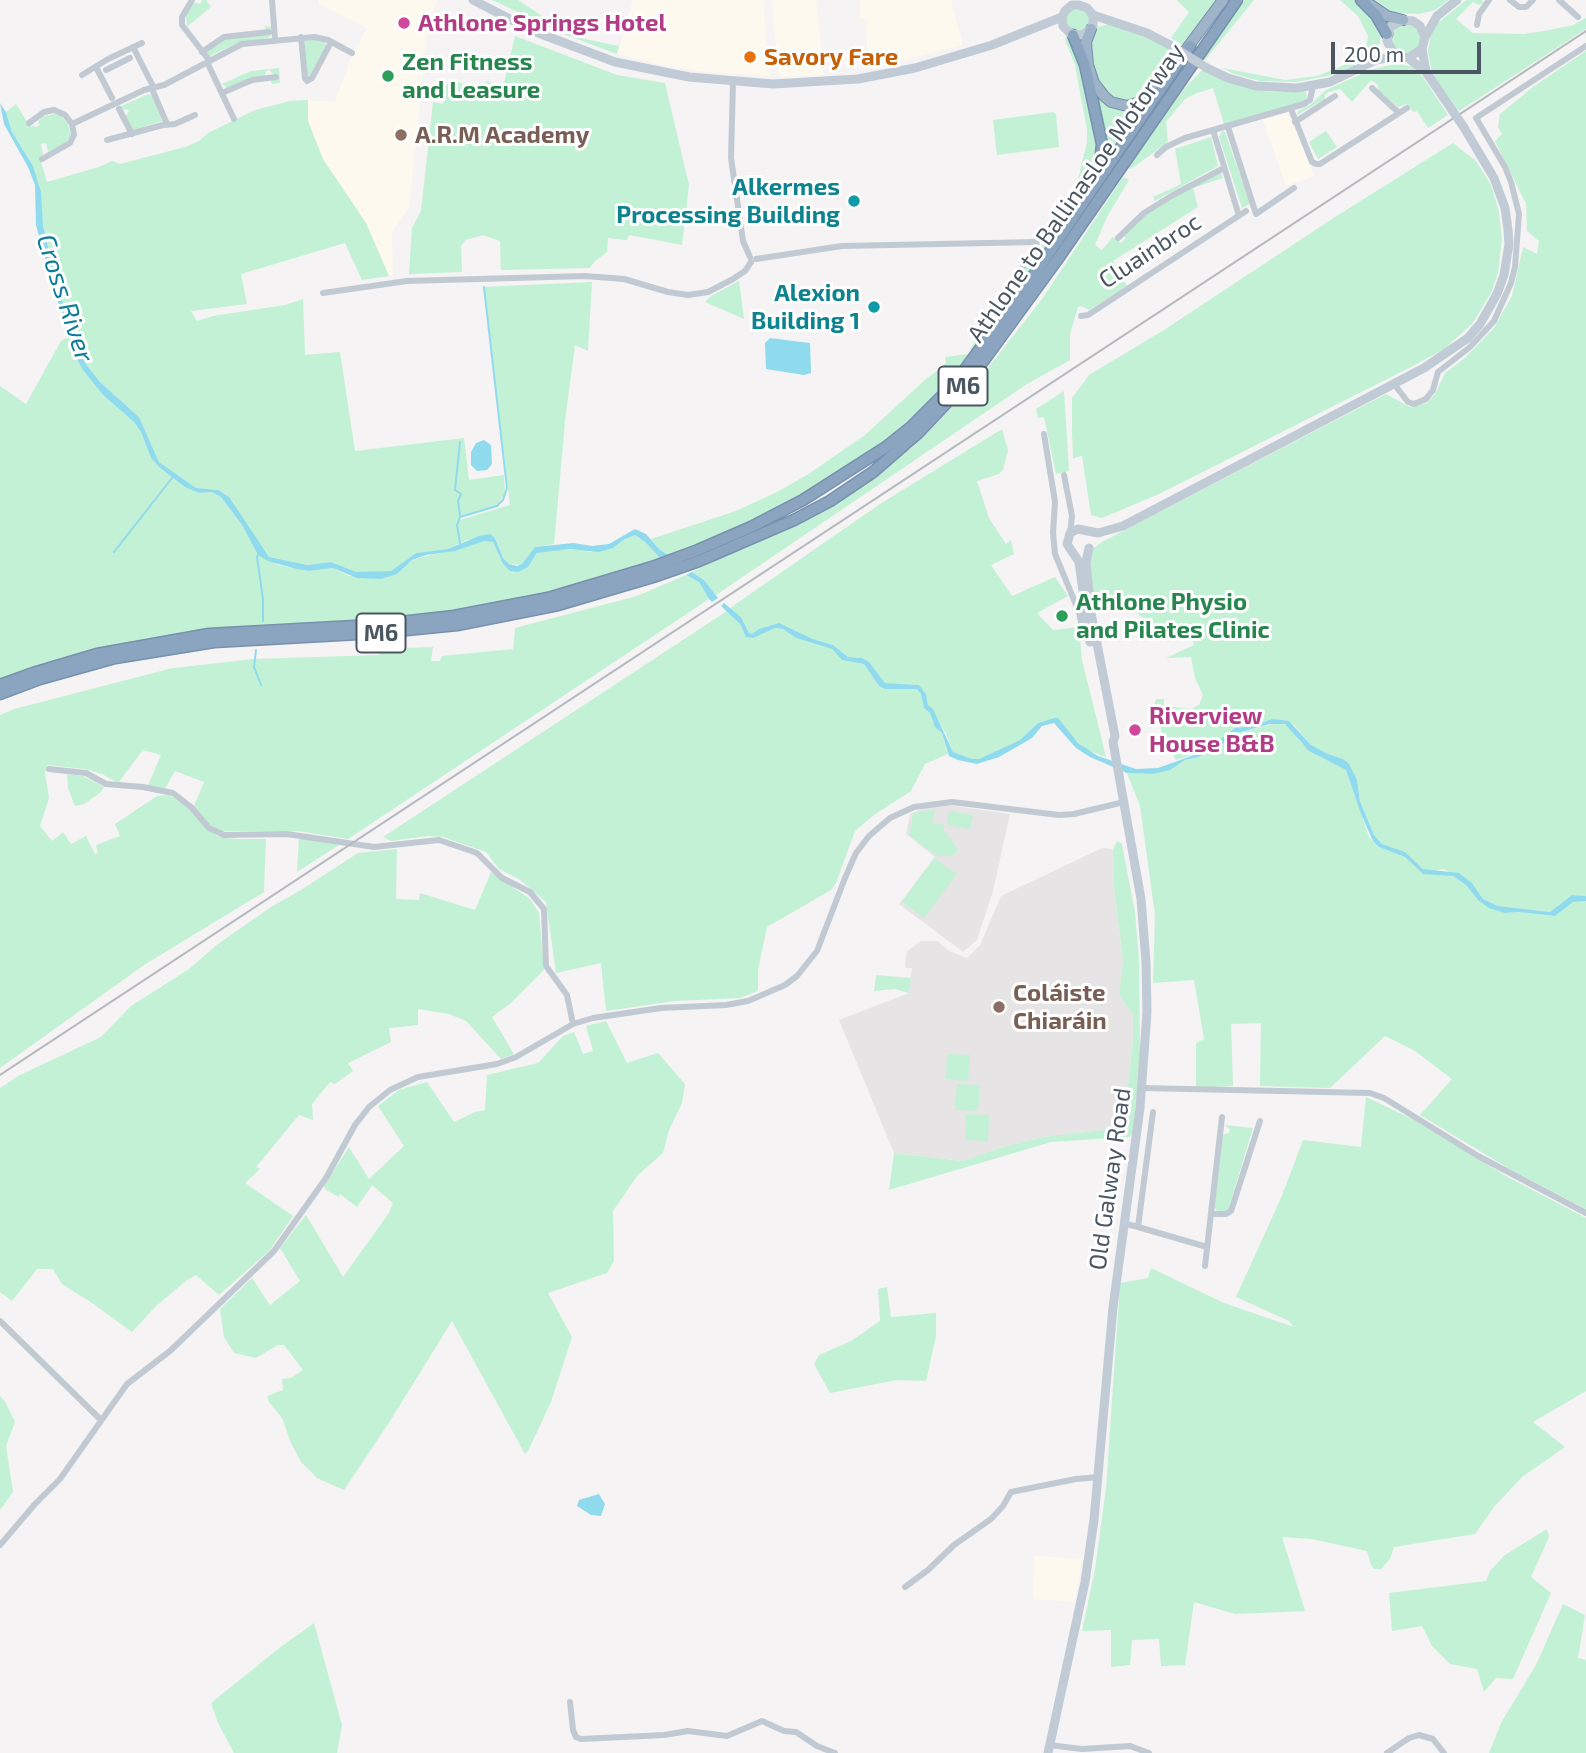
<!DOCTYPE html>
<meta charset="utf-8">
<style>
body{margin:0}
#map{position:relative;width:1586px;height:1753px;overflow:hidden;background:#f5f3f3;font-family:"Exo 2",sans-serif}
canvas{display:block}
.scale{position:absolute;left:1331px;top:42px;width:150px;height:32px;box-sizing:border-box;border:4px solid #4a5661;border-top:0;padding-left:9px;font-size:21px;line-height:24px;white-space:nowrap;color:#4a5661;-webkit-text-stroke:5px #fff;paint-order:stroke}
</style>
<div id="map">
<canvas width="1586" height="1753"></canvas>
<div class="scale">200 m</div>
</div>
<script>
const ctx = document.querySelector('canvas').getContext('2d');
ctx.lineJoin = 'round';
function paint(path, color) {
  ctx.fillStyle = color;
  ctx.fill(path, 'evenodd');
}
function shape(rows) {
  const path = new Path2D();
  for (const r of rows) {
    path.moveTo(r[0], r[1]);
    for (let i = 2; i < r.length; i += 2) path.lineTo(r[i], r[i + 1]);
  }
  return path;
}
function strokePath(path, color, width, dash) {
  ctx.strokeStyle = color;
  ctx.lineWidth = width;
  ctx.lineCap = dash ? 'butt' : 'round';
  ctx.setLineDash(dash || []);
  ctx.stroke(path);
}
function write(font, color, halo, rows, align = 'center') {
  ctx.font = font + ' "Exo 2",sans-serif';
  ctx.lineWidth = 6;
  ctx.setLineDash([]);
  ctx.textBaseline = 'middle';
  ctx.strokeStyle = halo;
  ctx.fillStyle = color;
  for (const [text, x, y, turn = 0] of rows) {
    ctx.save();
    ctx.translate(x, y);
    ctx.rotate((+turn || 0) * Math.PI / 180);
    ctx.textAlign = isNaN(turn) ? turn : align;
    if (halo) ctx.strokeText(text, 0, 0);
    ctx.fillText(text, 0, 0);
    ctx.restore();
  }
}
paint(shape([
 [319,0,438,0,432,11,428,24,409,207,392,232,393,275,389,276,366,223,323,159,308,121,308,100,335,102,350,61,367,28,319,4],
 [633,0,763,0,770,76,706,72,657,64,617,54],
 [772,0,816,0,824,75,781,77,778,75],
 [860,0,951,0,963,45,868,69,866,19,860,19],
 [1288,113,1314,176,1286,186,1263,120],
 [1034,1556,1082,1559,1075,1602,1033,1599]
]), '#fdf9ef');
paint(shape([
 [948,805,1010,814,993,891,977,940,963,952,899,904,935,857,906,834,910,814,926,807],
 [1102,848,1113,849,1114,888,1123,961,1119,994,1133,1015,1133,1040,1124,1122,1119,1128,1043,1137,1006,1146,963,1161,894,1153,839,1020,909,993,912,968,906,968,905,965,907,951,921,941,937,941,949,951,967,958,980,945,1001,896]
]), '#e6e4e5');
paint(shape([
 [202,0,206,0,211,7,187,27,186,15,193,2,200,4],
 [492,0,518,0,556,25,580,38,619,46,617,54,566,35],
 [1177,0,1218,0,1184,46,1171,38,1189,12],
 [1245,0,1254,0,1205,60,1201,57],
 [1340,0,1358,0,1368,9,1381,34,1379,47,1367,59,1337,74,1297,82,1260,81,1234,74,1222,68,1285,80,1317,76,1342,66,1365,52,1368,36,1358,16],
 [1376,0,1449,0,1435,10,1419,14,1393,13],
 [1466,0,1482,0,1484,3,1479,5,1473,2,1456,19,1473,33,1524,34,1544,31,1573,25,1586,18,1586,29,1459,111,1437,82,1432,72,1428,52,1430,37,1437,24],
 [1073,8,1081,8,1090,17,1089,25,1084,32,1068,30,1065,18],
 [1400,23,1417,26,1422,42,1414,53,1401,54,1391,46,1390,32],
 [1109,24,1142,33,1176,53,1150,91,1141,98,1128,101,1114,99,1104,93,1091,66,1089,46,1094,31,1098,27],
 [264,26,271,27,272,34,268,38,237,43,210,56,206,53,221,41,266,29],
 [515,36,617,75,665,83,689,185,682,245,629,235,627,240,608,238,607,252,594,262,590,268,501,270,500,241,483,235,466,240,461,246,462,272,409,274,412,228,421,211,433,102,443,104,446,86,451,79,482,92,486,81,503,87],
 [1066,37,1072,42,1080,55,1099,155,1092,177,1025,277,953,376,911,420,874,451,795,501,702,544,668,555,659,549,651,539,736,511,777,492,810,473,865,435,926,379,942,367,946,363,945,357,968,354,995,304,1002,303,1060,220,1077,184,1087,142,1087,130,1075,65,1065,40],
 [313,39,324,42,326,45,309,77,307,76,303,44,304,41],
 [1586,51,1586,896,1572,895,1550,912,1498,906,1483,899,1472,883,1443,869,1433,871,1423,869,1405,852,1382,844,1374,835,1360,801,1357,780,1343,759,1328,754,1311,745,1294,725,1272,719,1252,726,1235,728,1205,751,1176,760,1163,736,1157,716,1151,715,1156,699,1164,699,1164,706,1191,709,1199,705,1203,695,1195,678,1191,657,1166,658,1194,645,1189,628,1185,624,1170,629,1158,628,1106,592,1098,610,1093,612,1088,568,1091,550,1102,542,1386,394,1410,407,1427,403,1435,394,1445,373,1465,358,1494,328,1512,296,1523,247,1537,254,1539,241,1527,231,1526,204,1495,141,1502,134,1498,127,1500,114,1533,87],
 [1397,63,1413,67,1423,77,1448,115,1428,128,1417,111,1413,112,1407,104,1398,107,1378,90,1378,85,1371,80,1352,102,1340,89,1329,92,1325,95,1325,99,1297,115,1298,111,1310,105,1326,90,1370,70],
 [279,68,280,83,272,84,271,81,276,75,272,74,270,70,266,71,265,76,227,88,222,84,251,71],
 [1202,70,1255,90,1275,92,1302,91,1306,92,1307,97,1305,101,1224,124,1213,88,1197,93,1185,99,1166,122,1168,142,1131,169,1128,167,1183,90],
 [1094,88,1107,102,1148,100,1103,166],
 [148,94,152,96,162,121,133,130,125,116,129,112,127,109,123,110,121,107,113,110],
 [308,100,308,121,323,159,366,223,389,276,362,280,345,243,241,274,247,304,191,311,197,321,213,316,285,305,303,299,305,355,340,352,355,451,464,438,469,480,504,475,505,494,497,506,461,517,460,520,510,505,484,287,592,282,588,351,575,345,565,421,554,544,535,547,522,565,509,564,503,558,495,537,467,540,448,549,416,553,391,571,374,572,356,572,331,562,309,565,269,557,218,490,196,488,159,462,139,417,100,382,85,363,72,323,61,298,43,226,38,184,29,159,12,132,6,112,16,104,29,125,36,127,40,125,38,121,44,116,54,114,61,116,68,124,71,136,65,143,48,152,46,143,41,144,43,154,40,158,47,182,99,167,112,161,120,164,185,147,199,141,208,133,255,110,290,101],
 [1053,112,1056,114,1059,147,997,155,993,120],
 [1222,131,1225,132,1250,204,1242,208,1219,137],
 [1326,131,1337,147,1318,159,1309,142],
 [1211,137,1218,166,1155,201,1153,197,1181,184,1175,149],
 [1453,143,1476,161,1491,185,1499,212,1502,239,1498,273,1491,293,1472,324,1444,349,1413,366,1159,494,1102,518,1091,515,1082,456,1073,458,1072,433,1072,398,1089,375,1164,330,1335,217],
 [1221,173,1223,178,1193,188,1198,207,1113,261,1127,286,1089,310,1081,306,1078,307,1070,334,1070,360,1027,384,716,595,705,581,692,572,842,499,913,447,977,382,1042,299,1123,177,1129,180,1108,215,1095,245,1102,250,1113,237,1121,243,1126,238,1124,236,1138,221,1167,200],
 [739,281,744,319,705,302,711,296],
 [72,335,77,359,82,369,103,395,134,422,141,432,151,458,159,467,199,493,212,492,221,497,242,525,258,555,279,565,309,571,333,568,349,576,397,574,412,560,484,541,493,542,503,564,510,571,528,567,537,553,555,550,582,549,589,552,613,548,625,539,635,535,645,542,661,559,576,587,461,612,337,624,0,681,0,386,26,404,61,341],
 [1064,391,1069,471,1056,474,1044,417,1038,418,1036,409],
 [1002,429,1008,450,1003,470,999,474,977,481,989,518,1006,544,1011,540,1014,554,991,565,1012,596,1055,577,1068,596,1037,613,1053,630,1079,627,1082,660,1106,757,1087,750,1071,736,1058,719,1054,718,1038,723,1020,740,979,759,972,759,953,752,945,732,928,705,926,694,919,685,885,683,869,662,862,658,848,657,833,645,813,639,779,623,759,629,752,634,749,633,741,617,730,608,880,504],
 [686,575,699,582,709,599,348,839,298,831,219,831,205,821,194,806,204,782,175,771,165,789,148,785,161,755,143,750,118,783,102,774,85,769,47,765,45,773,49,798,40,826,52,841,63,832,71,844,86,836,95,854,98,853,96,845,120,836,115,824,157,796,167,795,180,800,217,836,235,839,266,839,264,892,144,965,0,1068,0,715,14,709,173,668,254,659,379,655,379,649,433,647,431,661,440,661,442,656,513,649,515,628,637,596],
 [727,611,740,624,746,637,775,628,783,629,796,638,832,649,848,661,864,664,879,686,888,689,917,689,921,694,924,708,930,713,933,722,942,733,948,754,925,764,911,791,874,815,855,831,836,883,831,890,767,927,758,970,758,991,740,998,675,1001,606,1011,601,963,556,973,546,902,519,879,499,869,486,852,443,837,428,836,391,841,383,837],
 [1277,723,1289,726,1301,743,1322,758,1339,765,1346,770,1369,837,1379,847,1405,857,1419,870,1453,876,1466,885,1478,900,1505,913,1519,912,1555,916,1573,902,1586,901,1586,1209,1508,1168,1420,1115,1452,1079,1415,1051,1385,1036,1330,1088,1260,1086,1261,1023,1231,1024,1233,1086,1196,1088,1196,1043,1204,1039,1194,980,1153,983,1155,915,1140,806,1127,773,1152,774,1185,760,1199,757,1234,734],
 [67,774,83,776,104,787,101,792,84,804,75,806,68,788],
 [935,809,932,823,944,825,944,830,957,848,957,852,951,856,936,856,909,835,913,813],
 [949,811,973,815,970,829,947,825],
 [299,838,338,842,339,845,297,872],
 [1117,841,1122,844,1135,912,1139,960,1140,1059,1133,1134,1129,1137,1051,1142,889,1190,894,1153,963,1161,1006,1146,1043,1137,1119,1128,1124,1123,1133,1040,1133,1015,1119,994,1123,961,1114,888,1113,849],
 [397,849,396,899,419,900,420,893,475,910,491,872,530,899,539,913,544,970,511,1003,492,1017,514,1054,501,1059,466,1021,449,1014,418,1009,418,1025,389,1028,391,1042,348,1063,353,1071,335,1084,330,1082,312,1104,313,1120,299,1115,256,1167,260,1169,245,1183,293,1216,270,1250,219,1295,196,1275,187,1280,155,1307,132,1332,92,1303,62,1284,53,1269,37,1269,12,1301,0,1292,0,1088,20,1075,101,1037,131,1006,189,969,218,944,271,907,301,890,358,853],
 [934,858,957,874,924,918,902,902],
 [876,975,911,978,909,993,895,989,874,991],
 [606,1021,627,1063,658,1053,685,1084,682,1103,669,1130,663,1153,637,1176,613,1211,614,1261,607,1273,548,1293,572,1337,551,1402,528,1451,525,1454,452,1321,390,1421,344,1490,317,1478,301,1462,291,1443,282,1418,269,1402,267,1396,283,1390,282,1379,291,1378,303,1370,284,1345,278,1345,256,1358,234,1353,224,1337,220,1309,252,1278,270,1305,300,1281,280,1248,306,1215,343,1277,389,1213,393,1203,372,1185,357,1207,340,1194,339,1197,326,1190,324,1186,349,1147,369,1179,404,1146,378,1106,399,1090,427,1082,454,1122,475,1112,485,1110,487,1075,538,1063,563,1036,574,1032,583,1054,593,1051,586,1026],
 [947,1054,970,1055,968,1081,946,1079],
 [957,1084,980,1085,978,1111,955,1110],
 [1366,1097,1412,1119,1506,1176,1586,1218,1586,1391,1533,1422,1565,1447,1522,1477,1494,1507,1475,1534,1394,1547,1390,1559,1381,1569,1374,1569,1371,1565,1367,1551,1312,1539,1282,1537,1305,1611,1235,1614,1194,1602,1185,1665,1161,1666,1159,1639,1132,1640,1130,1665,1111,1667,1111,1630,1082,1631,1095,1569,1106,1488,1120,1283,1148,1278,1151,1268,1224,1303,1294,1327,1289,1321,1236,1297,1281,1198,1303,1140,1361,1147],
 [966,1114,989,1115,988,1141,965,1140],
 [1224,1125,1253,1128,1229,1207,1227,1212,1218,1212,1213,1206,1221,1135,1229,1133,1230,1129],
 [887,1287,891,1317,936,1313,936,1336,926,1381,897,1380,830,1393,814,1364,819,1355,851,1341,880,1321,878,1289],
 [0,1396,6,1403,15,1422,6,1446,13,1492,0,1510],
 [1547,1529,1549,1537,1531,1577,1551,1593,1513,1679,1496,1678,1484,1692,1477,1669,1450,1664,1432,1646,1422,1626,1392,1631,1389,1593,1486,1581,1490,1571,1505,1555],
 [1563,1604,1585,1615,1578,1658,1586,1660,1586,1753,1489,1753,1502,1721,1536,1665],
 [314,1623,342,1725,337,1753,234,1753,218,1723,211,1703,278,1649]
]), '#c3f1d5');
paint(shape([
 [0,103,6,112,12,132,33,166,41,192,43,226,61,298,72,323,85,363,100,382,139,417,159,462,196,488,218,490,229,497,269,557,308,565,331,562,356,572,391,571,416,553,448,549,479,536,490,534,495,538,503,558,509,564,517,566,522,564,535,547,573,543,592,546,609,544,635,529,646,534,659,549,668,555,661,559,645,542,635,535,625,539,613,548,599,552,570,549,537,553,528,567,518,572,510,571,503,564,493,542,484,541,455,551,426,555,412,560,397,574,381,579,357,578,333,568,309,571,297,569,268,561,258,555,242,525,221,497,212,492,199,493,185,487,159,467,151,458,141,432,134,422,103,395,82,369,77,359,72,335,54,293,36,225,35,185,28,167,4,124],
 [770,338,810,343,811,373,804,375,766,369,765,343],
 [484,440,491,445,492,464,487,470,477,471,471,465,471,452,476,443],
 [692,572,705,581,718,598,712,602,709,599,699,582,686,575],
 [724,603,741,617,749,633,752,634,759,629,779,623,813,639,833,645,848,657,862,658,869,662,885,683,919,685,926,694,928,705,933,709,953,752,972,759,979,759,1020,740,1038,723,1054,718,1058,718,1078,743,1098,756,1136,769,1158,768,1205,751,1235,728,1252,726,1272,719,1289,721,1311,745,1328,754,1343,759,1349,764,1357,780,1360,801,1374,835,1382,844,1405,852,1423,869,1459,873,1472,883,1483,899,1498,906,1550,912,1572,895,1586,896,1586,901,1573,902,1555,916,1519,912,1505,913,1489,908,1478,900,1466,885,1453,876,1423,874,1405,857,1379,847,1373,841,1361,814,1346,770,1309,751,1285,724,1270,724,1234,734,1224,743,1199,757,1185,760,1170,770,1152,774,1127,773,1090,757,1076,748,1054,723,1042,726,1032,738,999,757,977,764,958,760,949,756,942,733,935,727,930,713,924,708,921,694,917,689,885,689,879,686,864,664,842,660,832,649,796,638,783,629,775,628,753,638,746,637,740,624,721,606],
 [599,1494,605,1504,601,1516,591,1515,577,1506,579,1500]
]), '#90daee');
strokePath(shape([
 [460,515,458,501,461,494,455,490,460,442],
 [460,543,457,525,460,517,497,506,503,500,507,488,484,287],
 [114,552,172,478],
 [259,553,257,557,263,599,263,621],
 [256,650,254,667,261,685]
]), '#90daee', 2);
const trunk = shape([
 [1371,5,1387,16,1403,20],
 [1091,29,1086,42,1088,65,1094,83,1104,96,1111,102,1127,106,1147,100,1155,90],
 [1185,51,1223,0]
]);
const motorway = shape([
 [1361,0,1376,15,1387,34],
 [1073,35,1085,65,1102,144,1100,164,1094,181],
 [0,685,33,673,97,654,209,634,373,625,454,616,548,598,652,567,698,550,751,527,803,500,886,447,911,427,955,383,1036,272,1190,46],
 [0,694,40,679,115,658,214,642,376,633,457,625,558,605,653,577,699,561,794,520,830,501,873,472,918,433,974,374,1057,260,1237,0]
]);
strokePath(trunk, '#7690ad', 12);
strokePath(motorway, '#7690ad', 13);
strokePath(shape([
 [192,0,182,17,182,25,209,60],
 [272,0,275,39],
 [1510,0,1519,7,1526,7,1533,0],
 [1559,0,1578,17],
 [1477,25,1479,14,1489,0],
 [301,37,305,78,307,81,312,78,331,42],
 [133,47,154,88],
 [202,52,224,37,269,32],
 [207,62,234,119],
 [96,67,112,98],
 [106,70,130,58],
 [82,75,108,59,142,43],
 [733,82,731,158,743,241,750,257],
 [1372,88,1399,113],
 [152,89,167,124],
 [222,93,252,80,276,77],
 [119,109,132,134],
 [1291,109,1312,162,1316,164,1320,164,1407,108],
 [1295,122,1335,96],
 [29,123,44,112,54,110,65,115,72,124,74,135,70,143,42,159],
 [72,124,144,90,164,85,242,44,314,37,328,40,352,53],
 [1228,127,1256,214,1294,188],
 [1213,130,1239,216],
 [107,140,163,125,175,124,195,115],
 [1157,155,1166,147,1185,138,1304,104,1310,100,1313,86],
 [1118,238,1144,213,1173,195,1224,168],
 [756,259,842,246,1037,242,1035,249,1003,297],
 [323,293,407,281,585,276,624,279,668,292,688,295,708,292,733,279,745,271,751,262],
 [1081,316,1088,315,1246,211],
 [1394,384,1408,402,1414,404,1426,399,1433,390,1438,372,1470,347,1494,321,1511,283,1515,267,1519,214,1511,182,1505,167,1476,118,1586,46],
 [1044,434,1055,502,1053,533,1055,554,1079,612,1084,638,1089,638],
 [1064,475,1072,516,1070,533],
 [49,769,86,773,106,784,143,787,173,793,191,807,209,828,224,835,287,834,374,847,439,840,477,853,502,878,530,892,544,909,546,966,567,995,573,1024],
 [1142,1088,1370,1093,1384,1098,1478,1156,1586,1213],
 [1211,1214,1226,1214,1231,1211,1260,1121],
 [1123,1223,1138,1227,1153,1112],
 [1138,1227,1207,1247],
 [1205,1266,1222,1117],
 [0,1321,101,1420],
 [0,1545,35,1504,60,1479,127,1384,170,1351,274,1251,326,1178,355,1125,369,1107,390,1090,418,1077,497,1064,516,1057,573,1024,593,1018,661,1008,726,1005,748,1001,785,985,797,976,817,951,845,878,856,853,869,836,890,818,914,807,952,802,1059,815,1074,814,1124,802],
 [905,1587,928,1570,954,1545,991,1519,1003,1506,1011,1492,1076,1479,1099,1477],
 [570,1702,573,1730,576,1737,581,1739,664,1735,688,1731,727,1736,762,1721,784,1731,796,1732,817,1746,835,1753],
 [1049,1745,1082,1749,1130,1746,1149,1753],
 [1387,1753,1409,1738,1419,1735,1433,1739,1444,1753]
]), '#c1cad2', 6);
strokePath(shape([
 [473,0,533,31,615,62,689,77,773,84,858,79,915,68,992,45,1062,17],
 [1093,15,1093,26,1083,35,1071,34,1063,26,1062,17,1065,11,1072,5,1079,5,1087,8,1093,15,1147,33,1170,45],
 [1425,37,1437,16,1457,0],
 [1422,49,1408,58,1394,54,1387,41,1390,27,1403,20,1413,21,1420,26,1425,37,1422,49,1426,72],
 [1408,58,1426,72,1452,110],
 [1207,68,1228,78,1256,86,1297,88,1330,82,1376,60,1397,56],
 [1090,642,1079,562,1067,544,1070,533,1078,529,1098,533,1123,526,1424,368,1468,338,1480,324,1497,294,1504,275,1509,244,1508,230,1505,208,1494,178,1463,126],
 [1048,1753,1085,1582,1094,1520,1113,1307,1140,1108,1147,1012,1146,962,1141,899,1113,742,1115,736,1091,613,1086,562,1089,548]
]), '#c1cbd6', 9);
strokePath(trunk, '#9fb4c9', 10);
strokePath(motorway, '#8ba5c1', 10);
strokePath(shape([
 [0,1075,1586,31]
]), '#b5b8bd', 2);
strokePath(shape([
 [1170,45,1207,68],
 [1452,110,1463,126]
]), '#c1cbd6', 9);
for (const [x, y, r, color] of [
 [404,23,7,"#d1479c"],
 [750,57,7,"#e8710a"],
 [388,76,7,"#2e9e5b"],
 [401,135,7,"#8d6e63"],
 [854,201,7,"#0f9aa8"],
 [874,307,7,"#0f9aa8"],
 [1062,616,7,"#2e9e5b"],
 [1135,730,7,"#d1479c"],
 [999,1007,7,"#8d6e63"]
]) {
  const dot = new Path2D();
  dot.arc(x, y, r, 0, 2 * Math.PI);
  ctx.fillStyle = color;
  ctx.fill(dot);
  strokePath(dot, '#fff', 2.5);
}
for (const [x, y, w] of [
 [963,386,49],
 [381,633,49]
]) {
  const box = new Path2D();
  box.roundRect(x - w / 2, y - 19.5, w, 39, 5);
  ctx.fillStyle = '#fff';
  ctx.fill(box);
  strokePath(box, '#4a5661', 2);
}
write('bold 23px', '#4a5661', null, [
 ["M6",963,386],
 ["M6",381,633]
]);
write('bold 24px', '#b23c85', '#fff', [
 ["Athlone Springs Hotel",418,23],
 ["Riverview",1149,716],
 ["House B&B",1149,744]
], 'left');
write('bold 24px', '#c56008', '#fff', [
 ["Savory Fare",764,57]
], 'left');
write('bold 24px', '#27864d', '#fff', [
 ["Zen Fitness",402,62],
 ["and Leasure",402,90],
 ["Athlone Physio",1076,602],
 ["and Pilates Clinic",1076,630]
], 'left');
write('bold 24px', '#785e54', '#fff', [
 ["A.R.M Academy",415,135],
 ["Coláiste",1013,993],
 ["Chiaráin",1013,1021]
], 'left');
write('bold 24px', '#0d838f', '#fff', [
 ["Alkermes",840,187],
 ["Processing Building",840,215],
 ["Alexion",860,293],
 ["Building 1",860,321]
], 'right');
write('24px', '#4a5661', '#fff', [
 ["Athlone to Ballinasloe Motorway",1076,193,-55],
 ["Cluainbroc",1150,251,-33],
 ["Old Galway Road",1110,1179,-82]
]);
write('italic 26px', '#0c7c9b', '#fff', [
 ["Cross River",65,298,72]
]);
</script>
